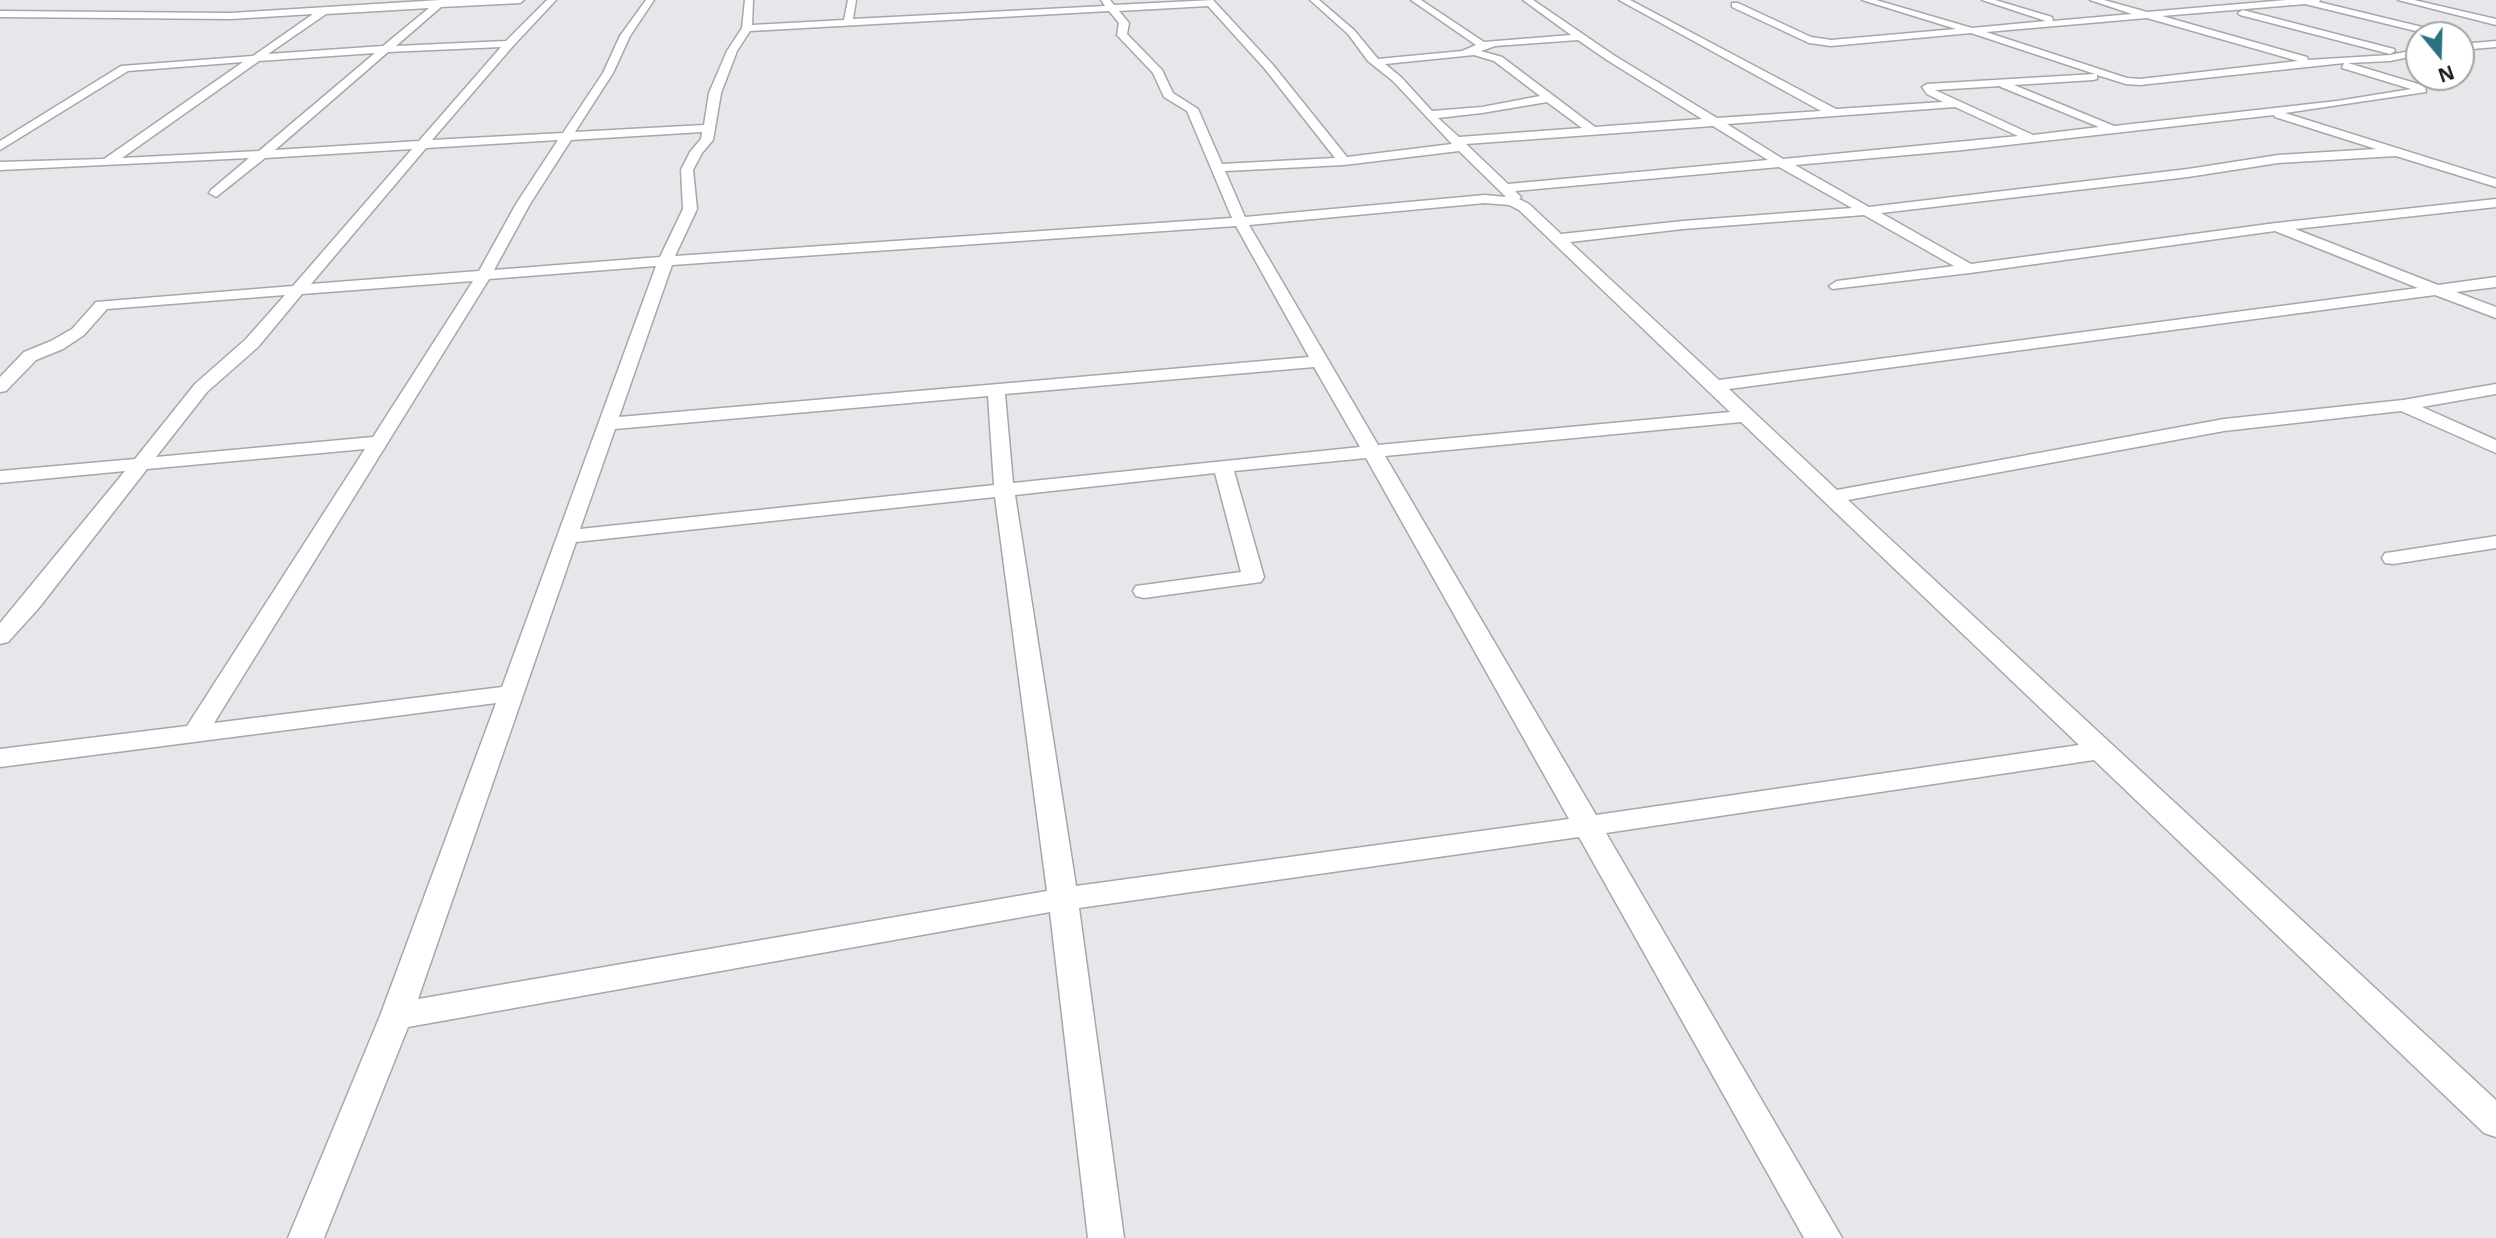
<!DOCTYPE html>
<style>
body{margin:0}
#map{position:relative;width:2496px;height:1238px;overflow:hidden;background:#e5e7ea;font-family:"Noto Sans",sans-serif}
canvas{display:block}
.north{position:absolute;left:2405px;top:21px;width:70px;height:70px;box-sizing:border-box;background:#fff;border:2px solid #a4a4a4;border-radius:50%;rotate:161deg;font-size:19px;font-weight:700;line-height:28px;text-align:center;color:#1b1b1c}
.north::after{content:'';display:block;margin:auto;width:24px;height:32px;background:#2d7081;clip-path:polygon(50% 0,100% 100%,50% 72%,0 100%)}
</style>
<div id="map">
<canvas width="2496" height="1238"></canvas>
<div class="north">N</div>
</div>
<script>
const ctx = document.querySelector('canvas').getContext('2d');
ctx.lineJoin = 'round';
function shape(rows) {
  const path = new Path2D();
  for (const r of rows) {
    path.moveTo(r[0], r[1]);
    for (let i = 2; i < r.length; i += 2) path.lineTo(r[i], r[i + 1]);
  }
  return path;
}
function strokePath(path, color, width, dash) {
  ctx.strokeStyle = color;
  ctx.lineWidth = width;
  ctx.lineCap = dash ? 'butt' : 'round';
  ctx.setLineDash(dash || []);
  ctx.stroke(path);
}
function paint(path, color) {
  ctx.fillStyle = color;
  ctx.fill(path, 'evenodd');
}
const street = shape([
 [440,0,524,0,520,3,441,7,396,46,506,41,547,0,556,0,513,46,432,140,563,133,603,73,620,36,646,0,654,0,630,36,613,73,575,132,704,125,709,93,727,51,742,28,745,0,753,0,752,25,844,20,848,0,856,0,853,19,1105,6,1101,0,1110,0,1114,5,1213,0,1273,65,1347,157,1452,144,1393,81,1368,61,1348,34,1310,0,1319,0,1354,30,1378,59,1462,51,1476,45,1411,0,1421,0,1484,42,1571,35,1523,0,1533,0,1615,56,1717,118,1821,111,1619,0,1630,0,1836,109,1943,102,1927,94,1922,87,1927,84,2095,74,1971,33,1831,46,1809,43,1732,7,1732,3,1738,3,1811,37,1831,40,1956,29,1862,0,1876,0,1972,28,2046,21,1982,0,1995,0,2052,17,2053,21,2132,14,2090,0,2104,0,2147,12,2286,0,2320,0,2319,2,2447,33,2449,35,2432,35,2305,4,2162,16,2307,57,2308,60,2390,55,2419,49,2419,55,2390,61,2348,63,2425,86,2426,92,2285,113,2496,179,2496,187,2396,156,2278,163,2188,177,1881,213,1971,264,2276,223,2496,199,2496,207,2295,229,2438,285,2496,277,2496,287,2456,292,2496,307,2496,318,2435,295,1729,389,1837,490,2224,419,2403,400,2496,384,2496,394,2422,407,2496,440,2496,453,2401,411,2224,431,1848,500,2496,1100,2496,1137,2484,1133,2094,760,1606,833,1842,1238,1804,1238,1579,837,1079,908,1124,1238,1088,1238,1050,912,408,1027,324,1238,288,1238,380,1016,496,703,0,767,0,749,187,726,365,449,147,469,38,609,8,642,0,644,0,623,125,471,0,483,0,471,135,459,195,384,246,339,285,295,107,309,84,335,63,349,36,360,6,391,0,392,0,377,24,352,51,341,72,329,96,302,293,286,412,149,265,158,216,197,209,193,211,190,249,158,0,170,0,162,104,159,243,62,128,71,0,150,0,141,121,66,253,56,313,14,231,19,0,17,0,11,231,13,440,0],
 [1208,6,1265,69,1335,158,1222,164,1198,109,1173,93,1162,70,1127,34,1129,23,1119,11,1208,6],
 [429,8,383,46,268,54,326,14,429,8],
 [1109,11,1119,23,1117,35,1153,73,1164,97,1187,111,1232,218,675,256,697,209,693,170,702,153,713,140,721,93,737,51,750,31,1109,11],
 [2147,18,2298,61,2140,79,2127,78,1986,32,2147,18],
 [1578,40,1607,60,1702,119,1595,127,1502,57,1481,51,1495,46,1578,40],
 [501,47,419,141,275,150,388,52,501,47],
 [375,53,259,151,122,158,259,61,375,53],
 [1474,55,1494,61,1540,96,1482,107,1432,111,1401,77,1385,64,1474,55],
 [2344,63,2342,68,2411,89,2337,101,2114,126,2014,85,2093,80,2097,79,2097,75,2126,84,2140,85,2344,63],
 [2000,86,2001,87,2099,127,2033,135,1935,90,2000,86],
 [1547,102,1582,128,1459,137,1438,118,1482,113,1547,102],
 [1955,107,2018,136,1783,159,1727,124,1955,107],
 [2274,115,2275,117,2376,149,2278,155,2188,169,1869,207,1795,165,1963,150,2274,115],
 [1713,126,1768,160,1508,184,1466,144,1713,126],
 [702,132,701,139,690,152,681,170,683,209,660,257,494,270,530,204,571,140,702,132],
 [558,140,516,204,479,271,311,284,426,148,558,140],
 [1459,151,1506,197,1485,195,1245,217,1225,171,1344,165,1459,151],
 [1779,167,1852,208,1683,221,1561,234,1529,204,1519,199,1521,197,1515,191,1779,167],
 [1485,203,1509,205,1519,210,1730,412,1378,445,1249,225,1485,203],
 [1864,215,1954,266,1837,281,1829,286,1832,289,1970,273,2275,231,2418,288,1719,380,1570,242,1683,229,1864,215],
 [1236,226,1309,357,619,417,672,265,1236,226],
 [656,266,502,687,214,723,489,279,656,266],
 [473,281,373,437,156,457,207,392,258,347,302,294,473,281],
 [1314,367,1360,447,1013,483,1005,394,1314,367],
 [988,396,994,485,580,529,615,429,988,396],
 [1741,422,2079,745,1596,815,1385,456,1741,422],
 [1366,458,1569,819,1076,886,1015,495,1215,473,1241,572,1136,586,1133,591,1136,596,1144,598,1261,582,1264,577,1234,471,1366,458],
 [995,497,1047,891,418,999,576,542,995,497],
 [2398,0,2414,0,2496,19,2496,25,2398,0],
 [2243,10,2394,49,2395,51,2390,54,2240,15,2238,13,2243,10],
 [2496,41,2496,47,2461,50,2461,44,2496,41],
 [2496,536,2496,548,2393,564,2385,563,2382,558,2385,553,2393,552,2496,536]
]);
strokePath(street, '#a5a7aa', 3);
paint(street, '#fff');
</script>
